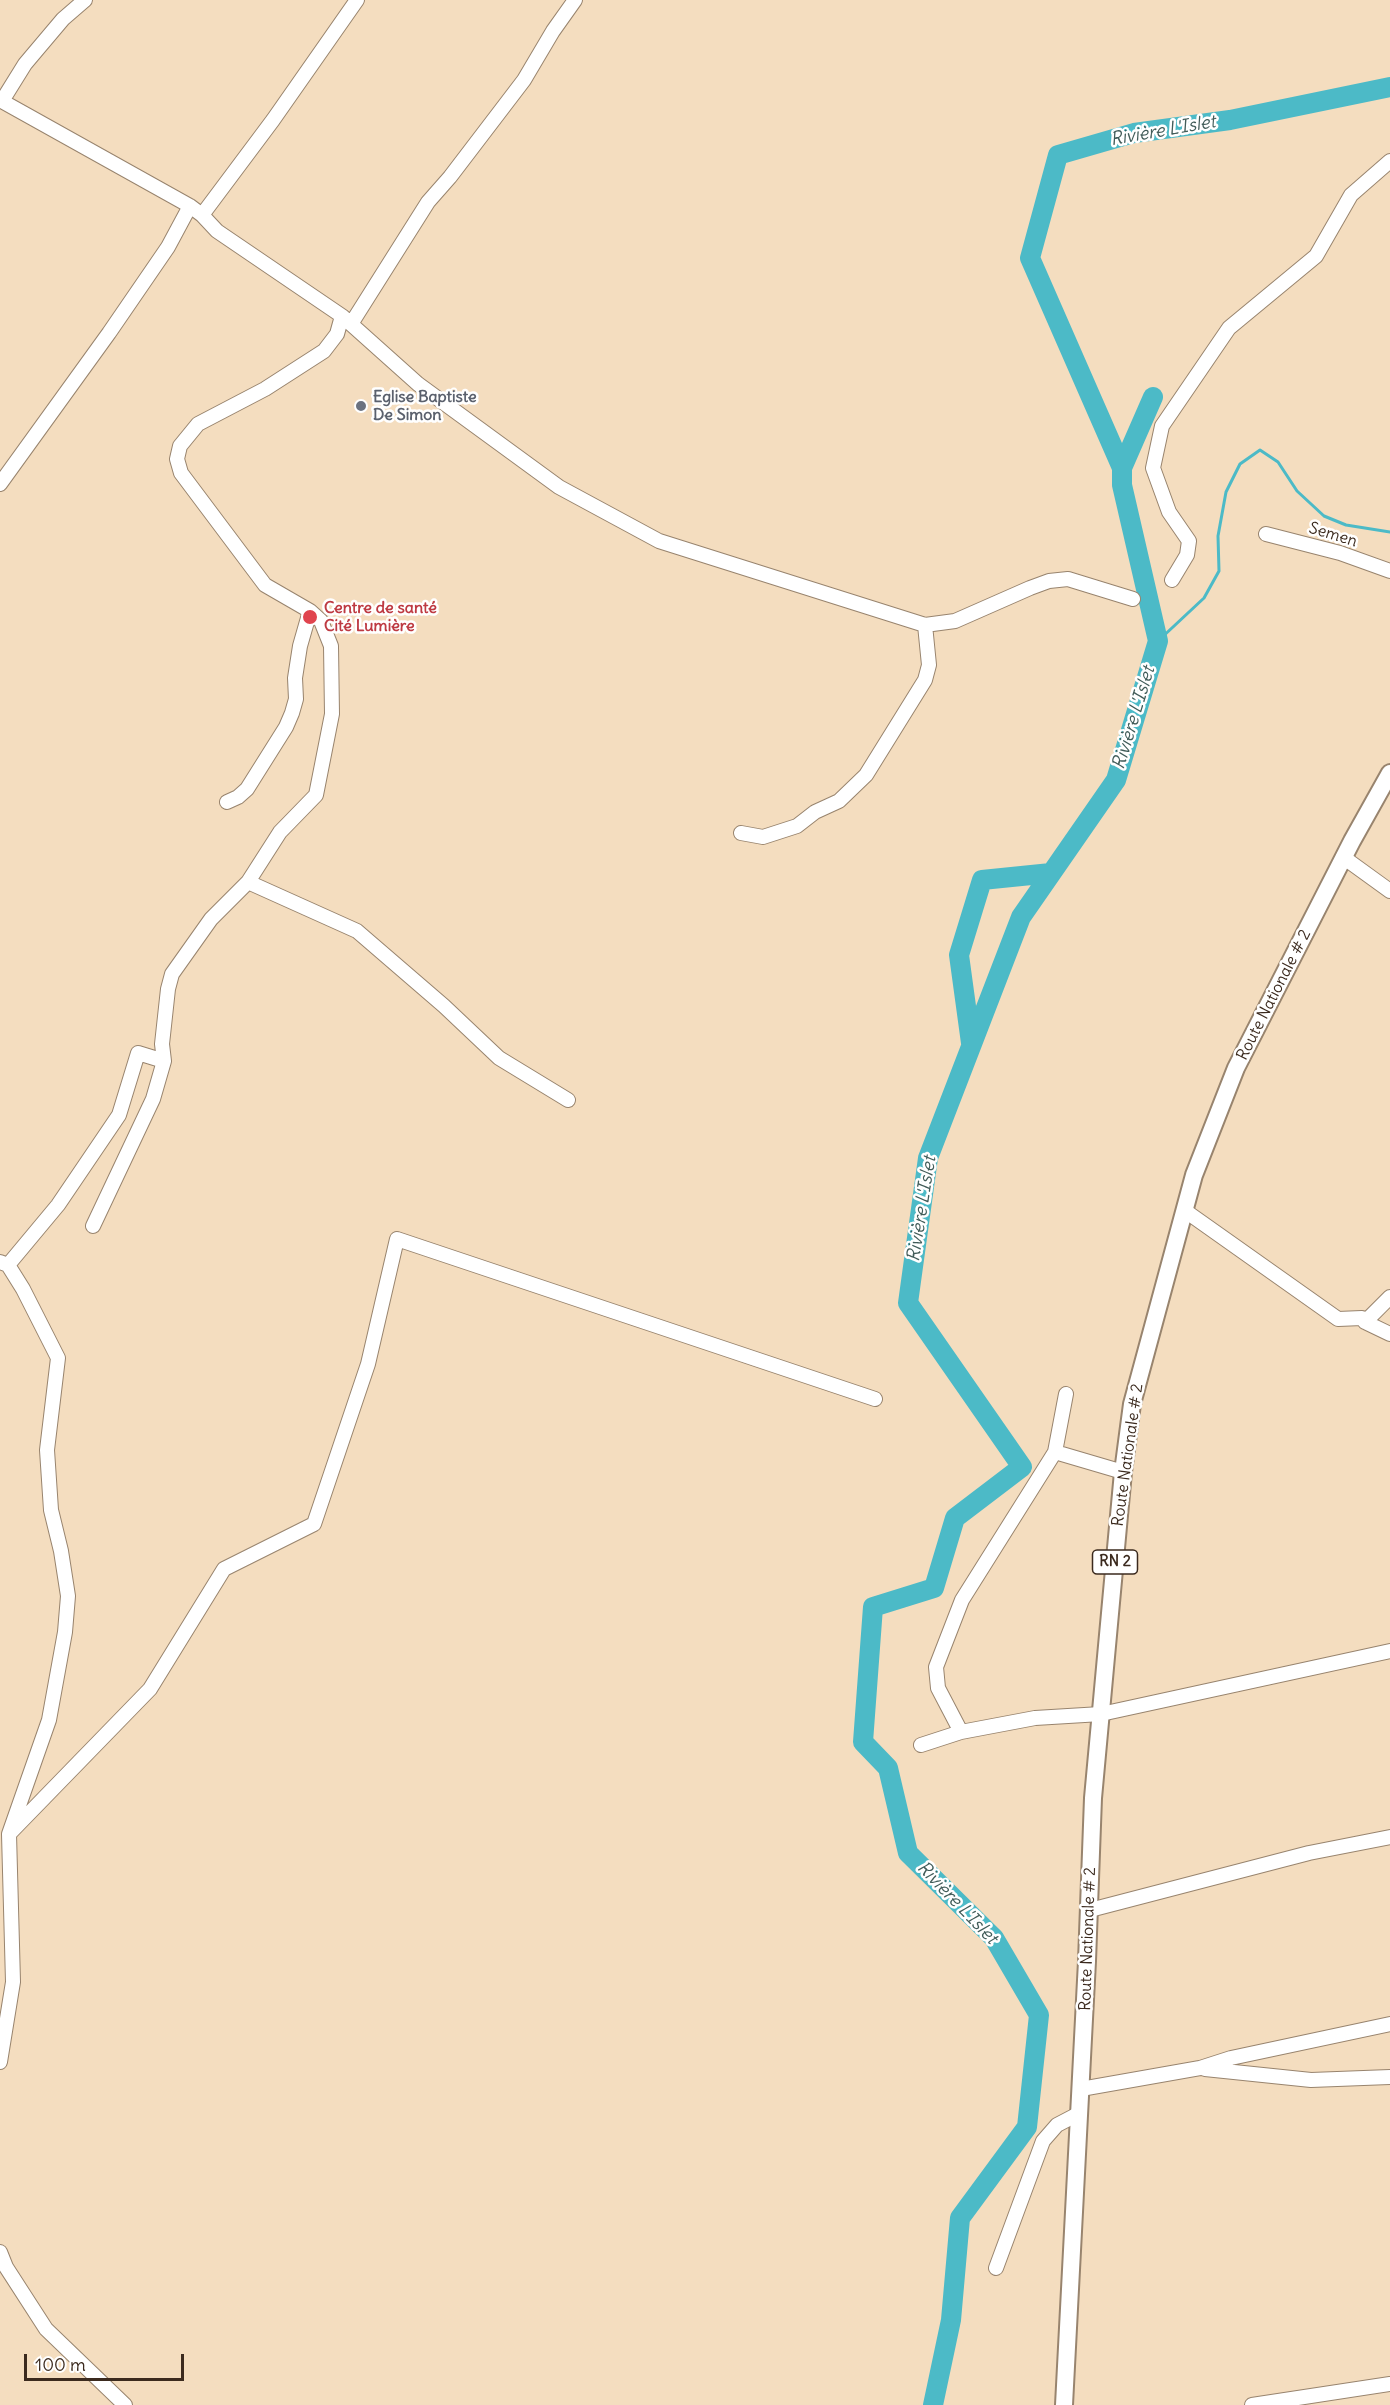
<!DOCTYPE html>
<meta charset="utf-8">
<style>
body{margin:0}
#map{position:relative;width:1390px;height:2405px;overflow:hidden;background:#f4ddbf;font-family:Delius,sans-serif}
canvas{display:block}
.scale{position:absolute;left:24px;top:2354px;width:160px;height:27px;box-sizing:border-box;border:3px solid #3b2a1e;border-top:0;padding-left:8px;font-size:18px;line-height:21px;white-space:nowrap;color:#3b2a1e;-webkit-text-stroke:4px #fff;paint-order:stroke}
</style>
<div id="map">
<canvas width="1390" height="2405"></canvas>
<div class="scale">100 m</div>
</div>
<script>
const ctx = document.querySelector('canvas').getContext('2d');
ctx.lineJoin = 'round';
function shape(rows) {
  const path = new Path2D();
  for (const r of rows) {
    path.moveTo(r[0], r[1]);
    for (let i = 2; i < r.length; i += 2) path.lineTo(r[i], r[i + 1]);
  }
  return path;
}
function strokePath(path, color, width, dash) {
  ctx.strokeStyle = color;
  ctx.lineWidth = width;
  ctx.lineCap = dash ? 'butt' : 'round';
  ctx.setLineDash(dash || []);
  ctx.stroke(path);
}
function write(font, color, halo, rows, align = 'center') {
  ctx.font = font + ' Delius,sans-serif';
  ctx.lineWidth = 5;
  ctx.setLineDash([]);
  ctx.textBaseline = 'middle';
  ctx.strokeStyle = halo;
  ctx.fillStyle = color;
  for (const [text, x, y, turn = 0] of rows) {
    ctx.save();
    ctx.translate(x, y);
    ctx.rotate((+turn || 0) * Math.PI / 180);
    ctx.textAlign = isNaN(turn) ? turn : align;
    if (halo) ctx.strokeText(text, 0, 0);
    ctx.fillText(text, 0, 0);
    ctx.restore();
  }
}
strokePath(shape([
 [1158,641,1204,598,1219,571,1218,536,1226,492,1240,464,1260,450,1278,462,1297,491,1324,516,1346,525,1390,532]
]), '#4cbac7', 3);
strokePath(shape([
 [1122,468,1153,397],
 [971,1043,959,955,982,880,1051,873],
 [933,2405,951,2320,960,2218,1027,2127,1039,2015,994,1938,908,1853,888,1768,863,1742,873,1607,934,1588,955,1518,1022,1467,908,1303,928,1158,1021,917,1116,780,1158,641,1122,485,1122,468,1030,258,1058,155,1134,133,1230,120,1390,87]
]), '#4cbac7', 20);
const minor = shape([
 [0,100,190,206,202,215,217,231,342,316,418,384,559,487,659,541,925,625,955,621,1030,588,1049,581,1068,579,1133,599],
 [2,101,25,64,63,19,85,0],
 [202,215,273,120,357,0],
 [351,324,428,202,450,177,524,80,553,31,575,0],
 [0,484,109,333,168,247,190,206],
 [1266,534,1340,553,1390,571],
 [1172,580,1187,555,1189,541,1169,512,1153,468,1162,426,1229,328,1316,256,1351,195,1390,161],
 [227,802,238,797,247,789,286,727,292,713,296,699,295,678,300,646,310,611],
 [741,833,763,837,797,826,815,812,839,801,866,775,925,680,929,665,925,625],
 [1343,857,1390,891],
 [248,882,357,931,444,1006,499,1058,568,1100],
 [1184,1210,1338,1319,1362,1318,1365,1322,1390,1334],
 [93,1226,153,1099,164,1061,162,1044,168,989,172,974,211,919,248,882,280,832,316,795,332,714,331,646,321,621,310,611,265,585,181,473,177,459,180,446,198,424,265,389,324,351,337,334,342,316],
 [0,1262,8,1265,23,1289,58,1358,47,1450,51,1510,61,1551,68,1596,65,1632,49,1720,9,1834,13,1982,0,2062],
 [8,1265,58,1205,119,1115,138,1053,164,1061],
 [1365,1322,1390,1297],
 [1055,1452,1123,1472],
 [961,1732,938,1688,936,1667,962,1600,1055,1452,1066,1394],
 [921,1745,961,1732,1035,1718,1101,1714,1390,1651],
 [9,1834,150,1689,224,1569,314,1524,368,1364,397,1239,875,1399],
 [1090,1910,1309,1853,1390,1837],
 [1205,2069,1311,2080,1390,2077],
 [1081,2089,1200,2068,1231,2058,1390,2024],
 [0,2252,6,2267,46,2329,125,2405],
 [996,2268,1043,2141,1057,2125,1080,2113],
 [1252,2405,1390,2384]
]);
const major = shape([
 [1064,2405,1087,1961,1093,1798,1123,1472,1132,1404,1194,1175,1236,1068,1352,841,1390,773]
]);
strokePath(minor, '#98846e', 16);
strokePath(major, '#98846e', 20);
strokePath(minor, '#fff', 14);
strokePath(major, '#fff', 16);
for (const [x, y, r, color] of [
 [361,406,6,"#6b7280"],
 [310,617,8,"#e0444e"]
]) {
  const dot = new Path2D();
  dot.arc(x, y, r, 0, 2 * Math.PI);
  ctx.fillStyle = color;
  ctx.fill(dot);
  strokePath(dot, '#fff', 2);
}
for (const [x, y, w] of [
 [1115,1562,45]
]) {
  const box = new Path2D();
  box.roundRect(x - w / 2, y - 12, w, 24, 4.5);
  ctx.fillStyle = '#fff';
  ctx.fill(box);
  strokePath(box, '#3b2a1e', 1.5);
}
write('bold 15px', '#3b2a1e', null, [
 ["RN 2",1115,1562]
]);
write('bold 16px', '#5b616d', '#fff', [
 ["Eglise Baptiste",373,397],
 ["De Simon",373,415]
], 'left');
write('16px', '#3b2a1e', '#fff', [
 ["Semen",1333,535,17],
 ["Route Nationale # 2",1274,995,-63],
 ["Route Nationale # 2",1128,1455,-82],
 ["Route Nationale # 2",1088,1939,-88]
]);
write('bold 16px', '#be3a42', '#fff', [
 ["Centre de santé",324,608],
 ["Cité Lumière",324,626]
], 'left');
write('italic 18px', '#415c59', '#fff', [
 ["Rivière L'Islet",1163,131,-10],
 ["Rivière L'Islet",1134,718,-73],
 ["Rivière L'Islet",922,1209,-81],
 ["Rivière L'Islet",957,1903,46]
]);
</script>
